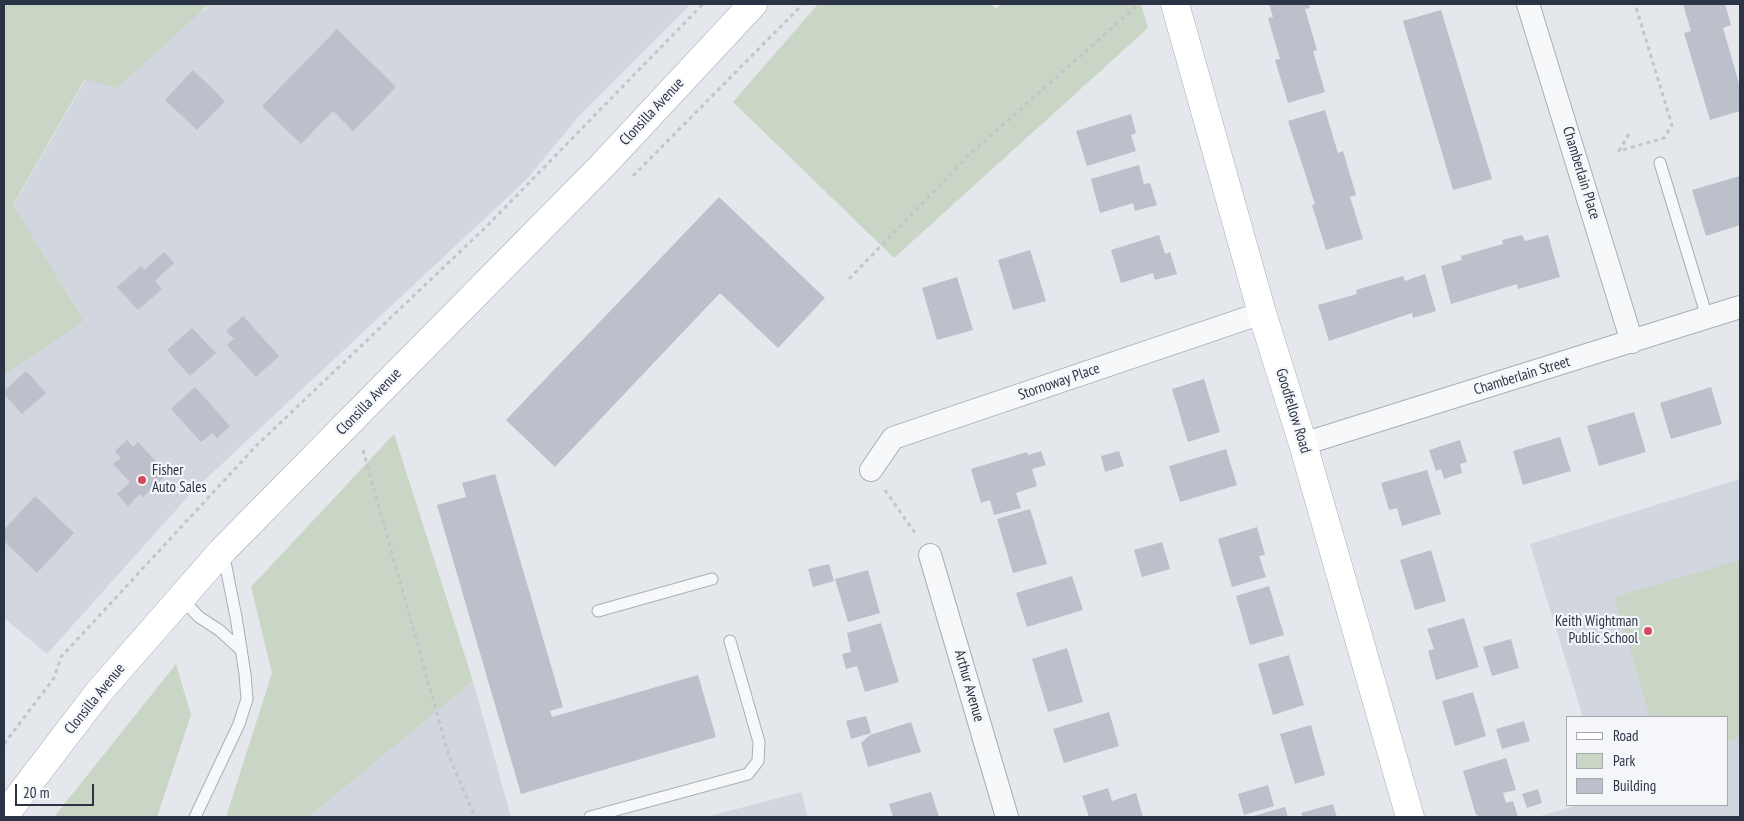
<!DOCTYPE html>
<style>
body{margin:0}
#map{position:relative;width:1744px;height:821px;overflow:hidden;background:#e4e7ec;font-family:"PT Sans Narrow",sans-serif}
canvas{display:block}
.frame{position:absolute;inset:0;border:5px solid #2b3445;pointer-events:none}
.legend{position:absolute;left:1566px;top:716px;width:162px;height:90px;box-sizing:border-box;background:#f4f6f9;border:1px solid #a4a8b1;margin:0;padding:6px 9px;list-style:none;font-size:15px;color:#2b3445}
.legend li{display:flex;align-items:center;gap:10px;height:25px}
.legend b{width:25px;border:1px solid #a4a8b1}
.scale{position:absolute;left:15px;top:784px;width:79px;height:22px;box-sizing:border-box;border:2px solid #2b3445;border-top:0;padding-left:6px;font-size:15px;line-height:18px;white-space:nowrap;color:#2b3445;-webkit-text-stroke:4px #f4f6f9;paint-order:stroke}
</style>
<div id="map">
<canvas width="1744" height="821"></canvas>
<div class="frame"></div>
<ul class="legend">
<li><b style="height:6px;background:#fff"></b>Road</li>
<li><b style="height:14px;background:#c9d6c5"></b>Park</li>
<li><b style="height:14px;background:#bbc0ca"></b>Building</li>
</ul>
<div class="scale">20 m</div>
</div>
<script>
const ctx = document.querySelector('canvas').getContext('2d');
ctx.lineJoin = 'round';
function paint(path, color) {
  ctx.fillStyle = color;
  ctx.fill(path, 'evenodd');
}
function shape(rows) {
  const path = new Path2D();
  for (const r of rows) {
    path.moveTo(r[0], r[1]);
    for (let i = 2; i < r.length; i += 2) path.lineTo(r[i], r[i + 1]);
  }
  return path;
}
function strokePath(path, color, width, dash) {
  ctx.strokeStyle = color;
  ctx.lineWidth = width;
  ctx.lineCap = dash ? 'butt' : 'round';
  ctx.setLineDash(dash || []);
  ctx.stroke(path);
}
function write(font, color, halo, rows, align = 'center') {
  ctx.font = font + ' "PT Sans Narrow",sans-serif';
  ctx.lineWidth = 4.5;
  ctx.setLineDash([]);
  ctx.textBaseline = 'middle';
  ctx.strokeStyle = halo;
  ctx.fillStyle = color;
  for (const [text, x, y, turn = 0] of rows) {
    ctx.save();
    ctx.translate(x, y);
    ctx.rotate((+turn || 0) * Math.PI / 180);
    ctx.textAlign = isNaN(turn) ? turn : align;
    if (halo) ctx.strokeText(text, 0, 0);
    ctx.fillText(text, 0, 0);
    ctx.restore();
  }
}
paint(shape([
 [215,4,691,4,580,115,526,180,193,491,47,654,4,618,4,375,84,321,13,206,86,79],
 [1740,479,1740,817,1537,817,1578,805,1728,805,1728,717,1583,717,1530,544],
 [473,681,511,817,309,817],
 [801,792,808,817,706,817]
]), '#d2d6de');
paint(shape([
 [4,4,215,4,205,8,117,88,85,79,13,205,84,321,4,375],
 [818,4,991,4,996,9,1001,4,1141,4,1148,28,894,258,733,102],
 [394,434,473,681,309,817,226,817,272,673,251,587],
 [1740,560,1740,737,1728,741,1728,717,1650,717,1614,597],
 [176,664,191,715,157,817,54,817]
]), '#c9d6c5');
paint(shape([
 [1269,4,1309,4,1310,8,1305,9,1317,50,1313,51,1325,92,1288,103,1275,60,1280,59,1268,18,1273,17],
 [1683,4,1725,4,1731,25,1723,28,1740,87,1740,111,1710,120,1684,33,1691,31],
 [1441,10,1492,179,1453,190,1403,21],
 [337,29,396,87,353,131,333,111,301,144,262,106],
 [193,70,225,101,197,130,165,100],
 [1325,110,1338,153,1343,151,1356,195,1350,197,1363,239,1326,250,1312,205,1315,204,1288,121],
 [1131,114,1136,133,1131,135,1136,151,1087,166,1076,131],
 [1139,165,1144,184,1150,183,1157,205,1135,211,1133,203,1100,213,1091,179],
 [1740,176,1740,225,1706,236,1692,190],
 [719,197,825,298,778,348,720,293,555,467,506,420],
 [1159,235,1165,254,1170,252,1177,274,1155,280,1153,273,1121,283,1111,250],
 [1522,235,1525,241,1548,235,1560,277,1518,289,1517,284,1451,304,1441,266,1462,260,1461,256,1503,244,1502,240],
 [1030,250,1046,301,1013,310,998,260],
 [164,252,174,263,155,281,162,289,138,310,117,287,141,266,144,270],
 [1425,274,1436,311,1413,318,1412,313,1329,341,1318,305,1357,294,1356,290,1403,276,1405,281],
 [957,277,973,330,937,340,922,288],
 [243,316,279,356,256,377,227,345,234,339,226,331],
 [192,328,216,353,190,376,167,350],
 [26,371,46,393,22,414,4,394,4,391],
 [1204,379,1220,432,1188,442,1172,389],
 [195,387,230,426,217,438,212,433,201,442,171,409],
 [1711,387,1722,424,1671,439,1660,403],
 [1634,412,1646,452,1599,466,1587,426],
 [1560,437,1571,471,1523,485,1513,451],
 [127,440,133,447,138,442,168,474,143,497,140,494,128,506,117,494,130,482,113,464,121,458,115,451],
 [1460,440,1467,462,1460,464,1462,473,1444,479,1441,469,1436,471,1429,450],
 [1226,449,1237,485,1180,502,1169,466],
 [1041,451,1046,465,1032,469,1037,486,1016,493,1021,508,994,515,990,500,981,503,971,469,1027,452,1028,455],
 [1119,451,1124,466,1105,472,1101,456],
 [1427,470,1441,514,1402,526,1397,508,1389,510,1381,483],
 [495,474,563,707,550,711,552,717,698,675,716,737,521,794,437,505,466,497,462,483],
 [35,496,74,533,37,573,4,541,4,530],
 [1030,509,1047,564,1013,573,997,519],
 [1257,527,1265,555,1259,556,1266,577,1232,587,1218,539],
 [1162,542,1170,569,1142,577,1134,550],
 [1431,550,1446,601,1415,610,1400,560],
 [829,564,834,581,813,587,808,569],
 [868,570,880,613,848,622,835,579],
 [1072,576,1083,610,1027,627,1016,593],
 [1269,586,1284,635,1250,645,1236,596],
 [1464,618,1479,667,1436,680,1428,651,1434,649,1427,629],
 [881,623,899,682,865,692,857,666,846,669,842,654,851,652,847,633],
 [1511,639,1519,668,1492,676,1483,647],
 [1067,648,1083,702,1048,712,1032,659],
 [1289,655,1304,705,1273,715,1258,664],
 [1473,692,1486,736,1455,746,1442,701],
 [1109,712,1119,746,1064,763,1053,729],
 [866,716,871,733,851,739,846,721],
 [1524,721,1530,741,1502,749,1496,729],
 [911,722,921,752,868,767,861,743,870,735],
 [1311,725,1325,775,1295,784,1280,734],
 [1506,758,1516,790,1503,793,1506,803,1513,801,1518,817,1478,817,1477,814,1476,815,1463,771],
 [1268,785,1274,806,1244,815,1238,794],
 [1108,788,1112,801,1136,793,1143,817,1089,817,1082,796],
 [1538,789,1542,803,1527,808,1522,794],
 [931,792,939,817,893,817,889,804],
 [1333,804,1337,817,1303,817,1301,813],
 [1285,807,1288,817,1250,817]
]), '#bbc0ca');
const lane = shape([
 [1660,163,1707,317],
 [181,598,199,617,219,630,240,649],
 [598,611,712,579],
 [195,817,239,724,247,699,245,674,236,617,223,552],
 [590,817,748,774,758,761,759,742,730,641]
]);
const street = shape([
 [1528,4,1632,342],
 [1303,444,1740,307],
 [871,470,893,438,1262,313],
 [930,555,1007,817]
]);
const secondary = shape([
 [1175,4,1262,313,1303,444,1410,817],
 [4,816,98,693,223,550,602,166,753,4]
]);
strokePath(lane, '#a9aeb7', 13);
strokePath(street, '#a9aeb7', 24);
strokePath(secondary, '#a9aeb7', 29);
strokePath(shape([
 [1629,134,1619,151,1664,138,1672,125,1635,4],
 [633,176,803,4],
 [849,279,969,155,1139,4],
 [363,450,449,756,475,817],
 [885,490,917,536],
 [4,744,54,678,61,657,256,446,487,226,703,4]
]), '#c2c5cb', 3, [4, 4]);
strokePath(lane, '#f7f8fa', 11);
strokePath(street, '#f7f8fa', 22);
strokePath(secondary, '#fff', 28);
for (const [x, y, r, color] of [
 [142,480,5,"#d1495b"],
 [1648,631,5,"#d1495b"]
]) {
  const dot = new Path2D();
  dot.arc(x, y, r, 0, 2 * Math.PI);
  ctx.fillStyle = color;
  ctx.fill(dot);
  strokePath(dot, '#f4f6f9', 2);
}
write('15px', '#2b3445', '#f4f6f9', [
 ["Clonsilla Avenue",652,112,-47],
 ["Chamberlain Place",1581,173,73],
 ["Chamberlain Street",1522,376,-17],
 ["Stornoway Place",1059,382,-19],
 ["Clonsilla Avenue",369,402,-46],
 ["Goodfellow Road",1293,411,73],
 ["Arthur Avenue",969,686,74],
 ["Clonsilla Avenue",95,699,-51]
]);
write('15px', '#2b3445', '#f4f6f9', [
 ["Fisher",152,471],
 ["Auto Sales",152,488],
 ["Keith Wightman",1638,622,"right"],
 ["Public School",1638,639,"right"]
], 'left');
</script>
